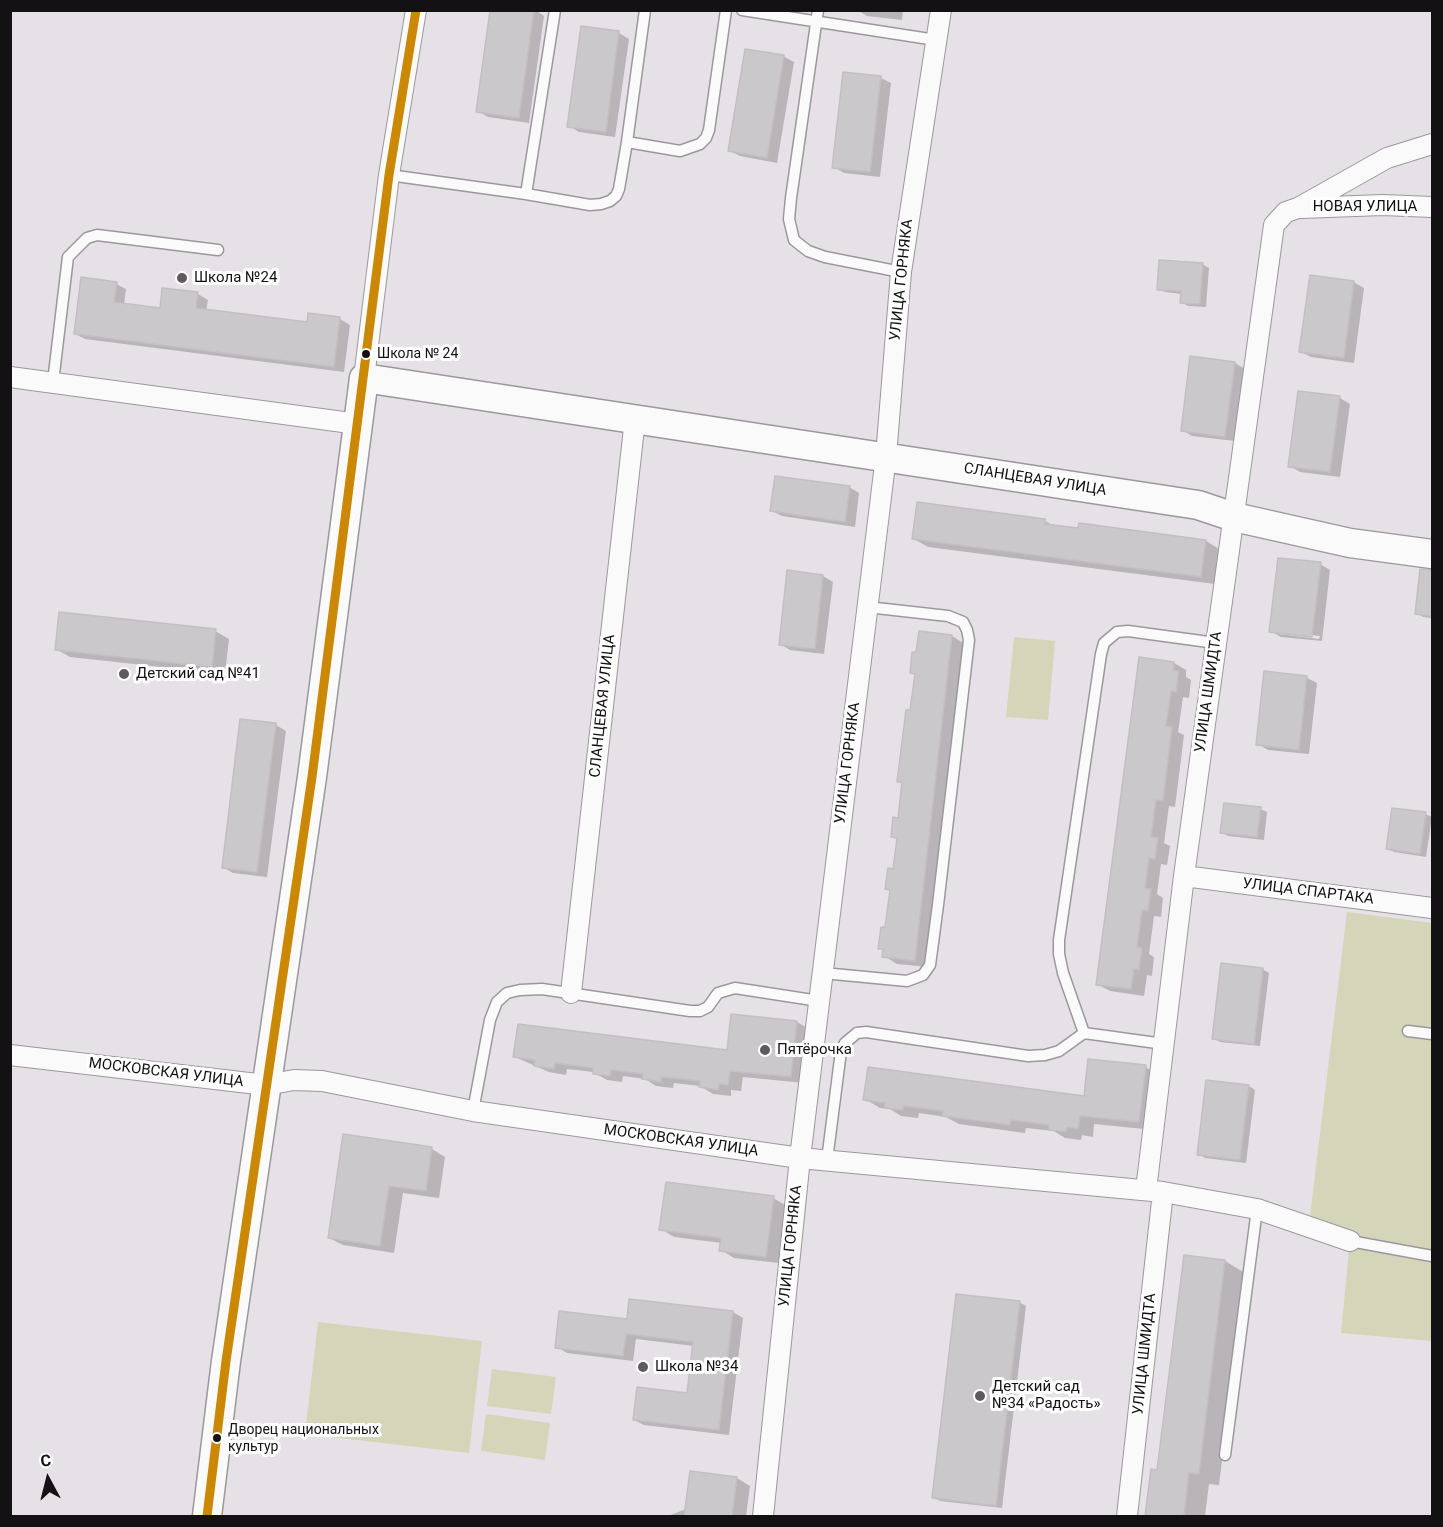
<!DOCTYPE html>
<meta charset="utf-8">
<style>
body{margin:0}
#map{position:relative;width:1443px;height:1527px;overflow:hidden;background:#e6e1e6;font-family:Roboto,sans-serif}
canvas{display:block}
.frame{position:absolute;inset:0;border:12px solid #141114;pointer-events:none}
.north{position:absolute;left:18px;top:1449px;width:60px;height:60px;-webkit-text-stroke:4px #fff;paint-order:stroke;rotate:353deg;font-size:16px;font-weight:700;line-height:24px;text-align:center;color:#141114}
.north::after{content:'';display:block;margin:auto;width:21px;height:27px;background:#141114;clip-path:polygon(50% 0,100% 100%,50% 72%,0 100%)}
</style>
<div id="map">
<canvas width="1443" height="1527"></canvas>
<div class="frame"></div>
<div class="north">С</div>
</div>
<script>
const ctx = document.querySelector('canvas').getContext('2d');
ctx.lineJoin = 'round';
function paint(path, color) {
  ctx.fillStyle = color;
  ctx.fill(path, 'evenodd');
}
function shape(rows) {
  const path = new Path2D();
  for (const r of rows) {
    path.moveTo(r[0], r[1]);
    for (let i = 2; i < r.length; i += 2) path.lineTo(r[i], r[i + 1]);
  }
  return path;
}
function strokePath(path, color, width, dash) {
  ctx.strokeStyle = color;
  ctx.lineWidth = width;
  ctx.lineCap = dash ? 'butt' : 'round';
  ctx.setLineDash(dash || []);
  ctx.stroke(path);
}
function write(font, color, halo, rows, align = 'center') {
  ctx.font = font + ' Roboto,sans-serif';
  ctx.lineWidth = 6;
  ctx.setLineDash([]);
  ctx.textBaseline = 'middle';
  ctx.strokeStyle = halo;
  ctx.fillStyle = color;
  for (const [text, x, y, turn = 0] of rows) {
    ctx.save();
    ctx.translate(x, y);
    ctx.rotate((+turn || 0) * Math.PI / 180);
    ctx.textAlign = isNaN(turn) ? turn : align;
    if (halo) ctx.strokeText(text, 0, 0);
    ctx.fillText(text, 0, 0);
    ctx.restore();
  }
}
paint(shape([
 [1014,637,1055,641,1048,720,1006,717],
 [1347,912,1432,923,1432,1341,1341,1333,1351,1230,1309,1224],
 [318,1322,482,1341,469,1453,305,1434],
 [492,1369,556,1377,551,1414,487,1406],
 [486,1414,550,1423,545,1460,481,1451]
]), '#d4d5b9');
paint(shape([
 [491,10,535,10,544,16,529,123,488,117,478,111],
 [857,10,903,10,902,20,867,16],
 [583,28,619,33,629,39,615,137,579,132,569,126],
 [783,56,794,62,777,163,740,156,730,151],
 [881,78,891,83,880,177,844,173,834,167],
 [1202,264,1209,268,1206,307,1188,306,1181,302,1182,294,1165,292,1159,289],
 [1353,282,1364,288,1354,363,1311,357,1301,352],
 [116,284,126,289,124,305,161,309,198,294,208,300,206,311,308,324,309,315,340,319,350,325,344,372,85,339,75,334],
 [1235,363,1245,369,1235,441,1192,436,1182,430],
 [1340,398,1350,404,1340,477,1300,472,1290,466],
 [849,487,859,493,855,527,782,516,772,511],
 [1045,521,1056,527,1079,530,1206,541,1219,549,1215,584,928,547,914,539],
 [1320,564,1330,570,1322,641,1281,637,1271,631],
 [1279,631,1320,636,1319,639,1279,634],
 [823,576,833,582,824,654,790,650,780,644],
 [1420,583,1432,584,1432,618,1423,617,1417,613],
 [215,631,229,639,225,674,70,657,56,649],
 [952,636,965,644,929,967,897,964,884,956,884,950,880,948,887,929,891,891,887,889,895,870,898,840,893,837,899,819,903,783,899,781,912,712,916,675,911,672],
 [1174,663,1186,670,1186,677,1191,680,1189,698,1183,697,1178,732,1184,735,1175,807,1169,806,1164,843,1170,846,1167,865,1161,864,1157,894,1163,898,1161,917,1154,916,1149,954,1154,957,1152,976,1147,975,1144,996,1110,991,1097,984],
 [1307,678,1317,683,1309,754,1268,750,1258,744],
 [276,725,286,731,267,877,233,873,223,867],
 [1260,809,1267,812,1264,840,1228,836,1222,832],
 [1425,814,1432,817,1426,857,1394,852,1388,849],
 [1262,969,1269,973,1260,1046,1220,1042,1213,1038],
 [797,1022,809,1029,804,1083,743,1077,741,1091,731,1090,731,1096,713,1094,700,1086,674,1083,673,1088,656,1086,645,1079,623,1076,622,1082,607,1080,593,1072,567,1069,566,1075,549,1072,515,1057,728,1052],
 [1145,1067,1160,1075,1154,1130,1094,1124,1093,1137,1082,1135,1081,1140,1065,1138,1054,1131,1026,1128,1025,1133,959,1124,946,1117,919,1113,918,1118,901,1116,890,1109,880,1108,865,1099,1086,1097],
 [1249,1086,1255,1090,1246,1163,1205,1158,1199,1154],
 [344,1136,432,1149,445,1157,439,1198,403,1193,394,1253,343,1245,329,1238],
 [773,1198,787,1206,779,1263,734,1258,721,1250,722,1243,674,1237,661,1229],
 [1185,1257,1225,1261,1245,1273,1219,1485,1209,1484,1205,1516,1146,1516,1152,1470,1159,1471],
 [1019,1302,1026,1306,1002,1508,940,1501,934,1497],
 [733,1312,743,1318,729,1435,644,1425,634,1420,688,1395,694,1346,636,1339,633,1361,567,1353,557,1347,628,1321],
 [737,1478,750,1486,746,1516,668,1516,686,1509]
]), '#0003');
const building = shape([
 [490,10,534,10,519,118,476,112,490,10],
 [581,26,619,31,606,132,567,127,581,26],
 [745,49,784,55,767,158,728,151,745,49],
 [843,72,881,76,870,172,832,168,843,72],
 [1159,260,1203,263,1200,304,1180,303,1181,291,1157,290,1159,260],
 [1310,275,1354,281,1344,358,1299,352,1310,275],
 [81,277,117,282,114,302,160,308,162,288,198,292,196,308,307,322,308,313,340,317,334,367,74,334,81,277],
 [1190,356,1235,362,1225,437,1181,431,1190,356],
 [1298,391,1340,396,1330,472,1288,467,1298,391],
 [775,476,850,486,845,522,770,511,775,476],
 [917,502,1045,519,1045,524,1078,528,1079,523,1206,540,1201,577,912,539,917,502],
 [1278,558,1321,562,1312,637,1269,632,1278,558],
 [1420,569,1432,570,1432,616,1415,614,1420,569],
 [787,570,823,575,815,649,779,645,787,570],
 [59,612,216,629,212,667,55,650,59,612],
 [919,631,952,635,915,961,882,957,883,949,878,949,881,927,885,927,890,890,885,889,888,868,893,869,897,838,891,837,893,817,898,818,902,782,897,782,906,710,910,710,915,674,910,673,912,652,916,652,919,631],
 [1139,657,1174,662,1173,670,1179,671,1176,692,1171,691,1166,726,1172,727,1163,801,1156,800,1151,837,1158,838,1155,859,1149,858,1145,889,1151,889,1148,911,1142,910,1137,947,1142,948,1139,970,1134,969,1131,989,1096,985,1139,657],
 [1264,671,1307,676,1299,750,1256,745,1264,671],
 [240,719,276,723,257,872,222,868,240,719],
 [1224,803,1261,807,1257,837,1220,833,1224,803],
 [1392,808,1426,812,1420,854,1386,849,1392,808],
 [1221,963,1263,968,1254,1044,1212,1039,1221,963],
 [731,1014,797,1021,791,1077,730,1071,728,1085,719,1084,718,1090,699,1087,700,1081,662,1077,661,1082,642,1079,643,1074,611,1070,610,1076,593,1074,593,1068,555,1063,554,1069,534,1066,535,1060,513,1057,518,1024,727,1050,731,1014],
 [1088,1059,1146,1065,1139,1122,1080,1116,1078,1129,1067,1127,1066,1132,1049,1130,1049,1125,1011,1120,1010,1125,942,1116,943,1111,904,1106,903,1110,884,1108,885,1103,863,1100,868,1067,1084,1096,1088,1059],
 [1206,1080,1249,1085,1240,1160,1197,1155,1206,1080],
 [343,1134,432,1147,426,1191,389,1186,380,1246,328,1238,343,1134],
 [666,1182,774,1196,766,1257,719,1251,721,1238,659,1230,666,1182],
 [1184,1255,1225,1260,1199,1474,1189,1473,1184,1516,1145,1516,1151,1469,1157,1470,1184,1255],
 [956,1294,1020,1301,996,1506,932,1498,956,1294],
 [629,1299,733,1311,719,1430,633,1420,637,1387,687,1393,693,1342,626,1334,623,1356,555,1348,559,1311,627,1319,629,1299],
 [690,1471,737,1477,732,1516,684,1516,690,1471]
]);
paint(building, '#cbc8cb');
strokePath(building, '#c2bec2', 1.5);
const service = shape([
 [742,10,936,40],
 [818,10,791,198,789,219,794,240,808,251,825,257,901,272],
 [627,142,680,151,700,144,706,138,709,130,726,10],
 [389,175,526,194,555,10],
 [526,194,590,205,601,204,610,201,616,196,619,189,627,142,645,10],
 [53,382,68,257,87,238,97,235,218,250],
 [823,973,907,981,923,975,930,965,938,905,969,640,967,630,963,622,948,616,867,607],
 [1408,1031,1432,1034],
 [1084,1033,1063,973,1059,954,1059,940,1101,654,1104,643,1117,632,1128,631,1216,643],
 [473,1111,490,1020,497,1002,507,993,520,990,542,989,690,1011,700,1011,708,1007,718,993,735,988,819,1001],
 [827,1160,841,1051,845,1043,857,1033,866,1032,1028,1056,1045,1055,1059,1051,1084,1033,1164,1044],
 [1350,1241,1432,1256],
 [1225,1455,1257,1209]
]);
const minor = shape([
 [1301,208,1383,205,1432,207],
 [10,377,358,424],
 [364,378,389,175,416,10],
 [1184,876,1432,908],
 [571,993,635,419],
 [10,1055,266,1085,294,1080,322,1081,473,1111,800,1158,1163,1192,1257,1209,1350,1241],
 [1146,1190,1184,876,1274,225,1286,212,1298,208,1387,158,1432,144],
 [763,1516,800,1158,886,456,901,272,941,10],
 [1127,1516,1163,1192]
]);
const secondary = shape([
 [207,1516,226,1361,312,777,364,378,1198,505,1234,517,1350,543,1432,554]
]);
strokePath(service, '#9b989b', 13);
strokePath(minor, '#9b989b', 22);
strokePath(secondary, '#9b989b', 31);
strokePath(service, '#fbfafb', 10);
strokePath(minor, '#fbfafb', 20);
strokePath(secondary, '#fbfafb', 28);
strokePath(shape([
 [207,1516,226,1361,312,777,389,175,416,10]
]), '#ca8804', 9);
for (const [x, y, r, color] of [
 [182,278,6,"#5e5a5e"],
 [366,354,5,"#141114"],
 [124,674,6,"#5e5a5e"],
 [765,1050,6,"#5e5a5e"],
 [643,1367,6,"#5e5a5e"],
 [980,1396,6,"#5e5a5e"],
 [217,1438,5,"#141114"]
]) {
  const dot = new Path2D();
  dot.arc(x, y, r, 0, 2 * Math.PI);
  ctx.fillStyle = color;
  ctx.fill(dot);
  strokePath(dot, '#fff', 2);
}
write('14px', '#141114', '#fff', [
 ["Школа № 24",377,354],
 ["Дворец национальных",228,1430],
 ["культур",228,1447]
], 'left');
write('15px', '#141114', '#fff', [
 ["НОВАЯ УЛИЦА",1365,207],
 ["УЛИЦА ГОРНЯКА",902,280,-84],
 ["СЛАНЦЕВАЯ УЛИЦА",1035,480,9],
 ["УЛИЦА ШМИДТА",1209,692,-82],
 ["СЛАНЦЕВАЯ УЛИЦА",603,706,-84],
 ["УЛИЦА ГОРНЯКА",848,763,-83],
 ["УЛИЦА СПАРТАКА",1308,892,7],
 ["МОСКОВСКАЯ УЛИЦА",166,1073,7],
 ["МОСКОВСКАЯ УЛИЦА",681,1141,8],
 ["УЛИЦА ГОРНЯКА",791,1246,-84],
 ["УЛИЦА ШМИДТА",1145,1354,-84]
]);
write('15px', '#141114', '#fff', [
 ["Школа №24",194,278],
 ["Детский сад №41",136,674],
 ["Пятёрочка",777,1050],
 ["Школа №34",655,1367],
 ["Детский сад",992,1387],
 ["№34 «Радость»",992,1404]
], 'left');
</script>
